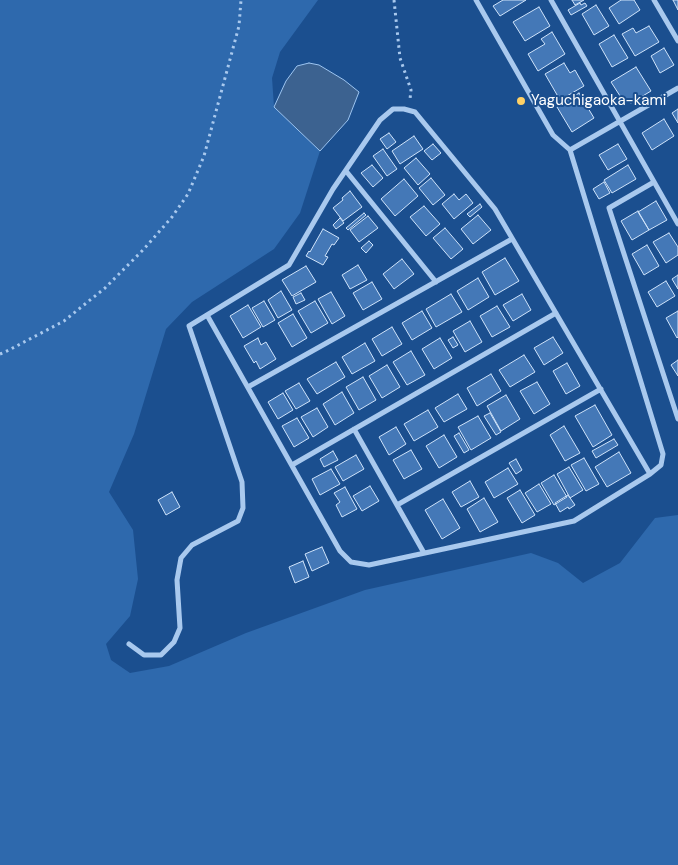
<!DOCTYPE html>
<style>
body{margin:0}
canvas{display:block;background:#1b4f8f}
</style>
<canvas width="678" height="865"></canvas>
<script>
const ctx = document.querySelector('canvas').getContext('2d');
ctx.lineJoin = 'round';
function paint(path, color) {
  ctx.fillStyle = color;
  ctx.fill(path, 'evenodd');
}
function shape(rows) {
  const path = new Path2D();
  for (const r of rows) {
    path.moveTo(r[0], r[1]);
    for (let i = 2; i < r.length; i += 2) path.lineTo(r[i], r[i + 1]);
  }
  return path;
}
function strokePath(path, color, width, dash) {
  ctx.strokeStyle = color;
  ctx.lineWidth = width;
  ctx.lineCap = dash ? 'butt' : 'round';
  ctx.setLineDash(dash || []);
  ctx.stroke(path);
}
function write(font, color, halo, rows, align = 'center') {
  ctx.font = font + ' "DM Sans",sans-serif';
  ctx.lineWidth = 4;
  ctx.setLineDash([]);
  ctx.textBaseline = 'middle';
  ctx.strokeStyle = halo;
  ctx.fillStyle = color;
  for (const [text, x, y, turn = 0] of rows) {
    ctx.save();
    ctx.translate(x, y);
    ctx.rotate((+turn || 0) * Math.PI / 180);
    ctx.textAlign = isNaN(turn) ? turn : align;
    if (halo) ctx.strokeText(text, 0, 0);
    ctx.fillText(text, 0, 0);
    ctx.restore();
  }
}
paint(shape([
 [0,0,318,0,280,52,272,78,274,107,320,151,300,213,274,249,192,302,166,329,134,434,109,492,133,530,138,579,130,616,106,644,111,660,130,673,169,666,246,633,365,590,531,553,558,563,583,583,620,563,655,518,678,515,678,865,0,865]
]), '#2e69ad');
const water = shape([
 [309,63,319,65,344,80,359,92,348,120,320,151,274,107,286,81,297,66,309,63]
]);
paint(water, '#3c6290');
strokePath(water, '#9cc4f0', 1);
const building = shape([
 [503,0,526,0,500,16,493,6,503,0],
 [572,0,584,0,575,5,572,0],
 [621,0,634,0,640,10,619,24,609,8,621,0],
 [673,0,678,0,678,10,673,0],
 [580,3,581,5,585,3,587,6,571,15,568,10,580,3],
 [596,5,609,26,594,35,582,14,596,5],
 [539,7,550,26,525,41,513,22,539,7],
 [649,26,659,42,635,56,622,34,633,28,636,33,649,26],
 [552,32,565,54,538,71,528,54,545,44,541,39,552,32],
 [614,35,628,58,612,67,599,44,614,35],
 [664,48,674,65,660,73,651,56,664,48],
 [564,63,570,73,575,70,584,86,560,100,545,74,564,63],
 [636,67,651,91,631,103,622,99,611,82,636,67],
 [579,93,594,118,572,132,557,107,579,93],
 [678,109,678,123,672,113,678,109],
 [664,119,674,136,652,150,642,133,664,119],
 [389,133,396,142,387,149,380,139,389,133],
 [414,136,423,149,400,164,392,151,414,136],
 [433,144,441,153,432,160,424,151,433,144],
 [618,144,627,159,608,170,599,155,618,144],
 [383,149,397,169,387,176,373,156,383,149],
 [416,158,430,174,418,185,404,168,416,158],
 [372,165,383,178,373,187,361,173,372,165],
 [628,165,636,179,612,193,604,180,628,165],
 [431,178,445,195,433,205,419,188,431,178],
 [404,179,418,196,395,216,381,199,404,179],
 [604,182,610,193,599,199,593,189,604,182],
 [350,191,362,207,343,221,333,208,343,200,342,198,350,191],
 [454,194,459,200,466,194,473,203,454,219,442,204,454,194],
 [656,201,667,220,649,230,638,212,656,201],
 [480,204,482,207,470,217,467,214,480,204],
 [424,206,440,224,426,236,410,217,424,206],
 [638,211,649,230,632,240,621,221,638,211],
 [364,213,366,215,348,230,346,228,364,213],
 [478,215,491,230,473,244,461,229,478,215],
 [368,216,378,228,359,242,350,230,368,216],
 [340,218,344,223,336,229,333,225,340,218],
 [445,228,463,249,451,259,433,238,445,228],
 [323,229,339,238,334,245,332,244,325,256,328,257,323,265,306,256,309,251,310,252,323,229],
 [669,233,678,247,678,255,666,263,653,242,669,233],
 [369,241,373,245,366,253,361,248,369,241],
 [647,245,659,266,644,275,632,254,647,245],
 [505,258,519,281,495,295,482,272,505,258],
 [402,259,414,274,394,289,383,274,402,259],
 [358,265,367,280,350,289,342,275,358,265],
 [306,266,316,282,292,296,282,280,306,266],
 [678,275,678,289,672,279,678,275],
 [478,278,489,297,468,310,457,291,478,278],
 [666,281,675,296,657,307,648,292,666,281],
 [372,282,382,299,363,310,353,293,372,282],
 [281,291,292,310,278,318,268,300,281,291],
 [331,292,345,316,332,324,318,299,331,292],
 [301,293,305,300,296,304,293,297,301,293],
 [451,294,462,312,436,327,426,309,451,294],
 [522,294,531,310,513,321,503,305,522,294],
 [264,301,275,320,263,327,252,308,264,301],
 [315,301,328,323,311,333,298,311,315,301],
 [248,305,261,327,243,338,230,316,248,305],
 [497,306,510,327,492,337,480,316,497,306],
 [422,311,432,328,412,340,402,323,422,311],
 [678,311,678,337,677,338,666,318,678,311],
 [293,314,307,338,292,347,278,323,293,314],
 [470,321,482,342,465,352,453,331,470,321],
 [392,327,402,344,382,356,372,339,392,327],
 [453,337,458,345,453,348,448,340,453,337],
 [553,337,563,353,544,365,534,348,553,337],
 [258,338,261,345,266,342,276,359,260,369,256,361,254,363,244,346,258,338],
 [440,338,452,358,434,369,422,349,440,338],
 [365,343,375,361,352,374,342,357,365,343],
 [411,351,425,375,407,385,393,362,411,351],
 [524,355,535,372,510,387,499,370,524,355],
 [678,360,678,376,671,365,678,360],
 [336,362,345,377,317,394,307,379,336,362],
 [567,363,580,386,566,394,553,371,567,363],
 [387,365,400,387,382,398,369,376,387,365],
 [491,374,501,391,477,406,467,388,491,374],
 [363,377,376,400,359,410,346,387,363,377],
 [537,382,550,404,534,414,520,391,537,382],
 [299,383,310,401,296,409,285,391,299,383],
 [342,392,354,413,335,425,323,404,342,392],
 [283,393,293,410,278,419,268,402,283,393],
 [458,394,467,409,444,422,435,408,458,394],
 [506,395,520,419,501,431,487,406,506,395],
 [595,405,612,435,593,447,575,416,595,405],
 [317,408,328,427,313,437,301,417,317,408],
 [428,410,438,427,414,441,404,424,428,410],
 [490,413,501,432,496,435,484,416,490,413],
 [478,416,491,438,471,450,458,427,478,416],
 [297,418,309,438,294,447,282,426,297,418],
 [564,426,580,453,565,461,550,435,564,426],
 [396,427,406,444,389,455,379,437,396,427],
 [459,433,469,450,464,453,454,436,459,433],
 [444,435,457,457,439,468,426,446,444,435],
 [614,439,618,445,596,458,592,451,614,439],
 [411,450,422,469,404,479,393,460,411,450],
 [333,451,338,460,324,467,320,459,333,451],
 [619,452,631,473,607,487,595,467,619,452],
 [356,455,364,469,343,481,335,467,356,455],
 [584,458,599,484,586,491,571,465,584,458],
 [516,459,522,470,516,474,509,463,516,459],
 [569,467,583,490,570,498,557,474,569,467],
 [508,468,518,484,494,498,485,482,508,468],
 [331,469,340,484,320,495,312,479,331,469],
 [554,475,567,497,554,505,541,483,554,475],
 [470,481,479,497,461,507,452,492,470,481],
 [539,484,551,504,537,512,525,493,539,484],
 [370,486,379,501,362,511,353,496,370,486],
 [345,487,357,509,342,517,336,505,340,502,334,493,345,487],
 [520,490,535,515,522,523,507,498,520,490],
 [172,492,180,507,166,515,158,500,172,492],
 [568,495,575,505,569,509,568,507,560,512,555,503,568,495],
 [484,498,498,522,480,532,467,509,484,498],
 [443,499,460,528,442,539,425,510,443,499],
 [322,547,329,563,312,571,305,554,322,547],
 [303,561,309,577,295,583,289,567,303,561]
]);
paint(building, '#4478b7');
strokePath(building, '#cfe3fa', 1);
strokePath(shape([
 [394,0,400,58,411,90,410,99],
 [0,354,7,351,64,321,105,288,143,250,172,217,188,194,204,156,239,26,241,0]
]), '#a9c9ee', 3, [2.5, 4]);
strokePath(shape([
 [551,0,678,224],
 [654,0,678,41],
 [570,150,678,88],
 [346,171,436,282],
 [654,182,609,208,678,419],
 [207,315,340,551,351,562,369,565,574,521,650,474,661,465,663,454,570,150,553,135,476,0],
 [248,387,512,239],
 [354,429,424,553],
 [292,465,556,313],
 [397,505,601,389],
 [129,644,144,655,161,655,174,642,180,628,177,580,181,558,192,545,238,521,243,508,242,482,189,326,289,265,333,189,380,120,393,109,404,109,415,112,495,209,650,474]
]), '#a9c9ee', 5);
for (const [x, y, r, color] of [
 [521,101,5,"#ffd166"]
]) {
  const dot = new Path2D();
  dot.arc(x, y, r, 0, 2 * Math.PI);
  ctx.fillStyle = color;
  ctx.fill(dot);
  strokePath(dot, '#1b4f8f', 2);
}
write('15px', '#fff', '#1b4f8f', [
 ["Yaguchigaoka-kami",531,101]
], 'left');
</script>
